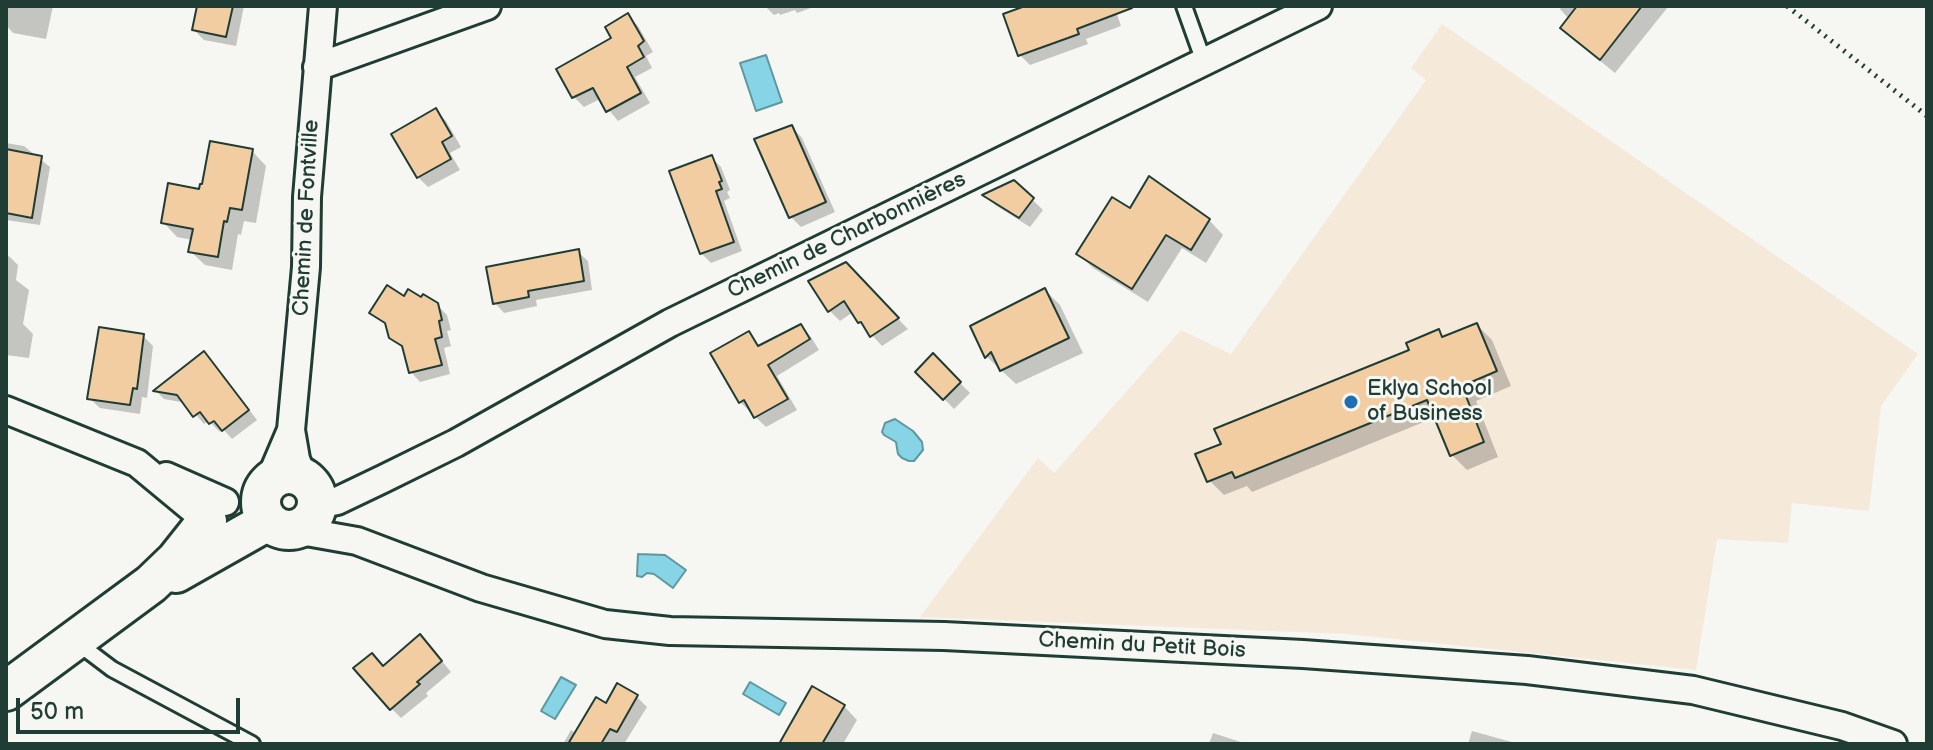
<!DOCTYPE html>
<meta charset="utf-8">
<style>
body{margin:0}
#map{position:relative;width:1933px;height:750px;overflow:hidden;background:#f6f6f2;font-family:"Balsamiq Sans",sans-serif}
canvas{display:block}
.frame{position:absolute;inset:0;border:8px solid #1f3d34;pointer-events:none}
.scale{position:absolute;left:16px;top:698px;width:224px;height:36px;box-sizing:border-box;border:4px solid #1f3d34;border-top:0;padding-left:10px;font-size:24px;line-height:28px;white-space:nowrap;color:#1f3d34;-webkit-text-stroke:6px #f6f6f2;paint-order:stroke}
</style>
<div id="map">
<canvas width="1933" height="750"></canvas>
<div class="frame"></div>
<div class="scale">50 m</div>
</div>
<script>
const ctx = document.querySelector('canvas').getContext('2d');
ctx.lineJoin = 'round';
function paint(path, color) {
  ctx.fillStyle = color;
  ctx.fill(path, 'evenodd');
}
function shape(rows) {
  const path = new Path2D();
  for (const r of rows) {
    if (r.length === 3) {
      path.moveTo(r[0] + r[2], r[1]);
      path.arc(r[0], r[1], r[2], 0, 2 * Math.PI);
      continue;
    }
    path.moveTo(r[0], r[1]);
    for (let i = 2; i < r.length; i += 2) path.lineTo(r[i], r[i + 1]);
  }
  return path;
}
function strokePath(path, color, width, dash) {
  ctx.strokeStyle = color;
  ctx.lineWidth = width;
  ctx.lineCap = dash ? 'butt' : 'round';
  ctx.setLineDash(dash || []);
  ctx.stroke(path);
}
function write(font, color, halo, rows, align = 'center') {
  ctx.font = font + ' "Balsamiq Sans",sans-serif';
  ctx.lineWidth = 6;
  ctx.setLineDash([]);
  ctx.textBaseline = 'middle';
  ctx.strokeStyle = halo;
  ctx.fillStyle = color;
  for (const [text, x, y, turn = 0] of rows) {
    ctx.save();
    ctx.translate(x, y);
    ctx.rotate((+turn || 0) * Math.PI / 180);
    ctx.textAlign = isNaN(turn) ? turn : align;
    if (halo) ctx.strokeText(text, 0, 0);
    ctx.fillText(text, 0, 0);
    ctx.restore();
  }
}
paint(shape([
 [1442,24,1918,354,1881,406,1869,511,1792,503,1788,543,1717,539,1696,670,1346,634,920,617,1038,458,1054,473,1181,330,1231,354,1426,80,1411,68]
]), '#f5eada');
const water = shape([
 [766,55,782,102,756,111,740,63,766,55],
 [895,419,913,431,922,442,923,450,914,461,909,461,902,458,898,454,896,442,884,435,882,432,885,423,895,419],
 [638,554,665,555,686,570,673,588,654,574,647,573,642,577,637,576,638,554],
 [561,677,576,685,555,719,541,711,561,677],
 [750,682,786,703,779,715,743,694,750,682]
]);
paint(water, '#88d4e7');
strokePath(water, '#5e989f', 2);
paint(shape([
 [7,6,53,6,46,39,13,33,6,25],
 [199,6,244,6,236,46,204,40,194,30],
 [765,6,816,6,797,13,795,10,780,15,779,13,774,15],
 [1030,6,1114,6,1121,26,1086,39,1088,44,1030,65,1020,55],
 [1562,6,1667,6,1668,7,1615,73,1577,42,1562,28,1569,19,1560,9],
 [628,16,638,26,653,52,646,56,652,68,635,77,650,103,618,121,600,99,584,107,574,97],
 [436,111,446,121,461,147,450,153,460,170,428,187,418,177],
 [792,127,802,138,835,212,801,227,791,217],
 [6,143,24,146,50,167,40,225,6,220],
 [252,151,266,166,256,223,244,221,241,235,238,234,232,270,205,265,190,251,193,240,177,237,163,222],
 [711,157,721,167,730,190,727,192,730,198,724,201,742,251,711,263,701,253],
 [1014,182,1043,210,1030,227,995,205,986,196],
 [1131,210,1209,220,1223,235,1206,263,1182,248,1148,302,1093,268,1078,254],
 [578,252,588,261,592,290,536,300,537,306,504,313,495,303],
 [9,256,18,265,16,280,29,290,23,324,33,334,29,358,6,355,6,258],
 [845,265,908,329,882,346,860,322,853,312,840,321,830,311,811,282],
 [1045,290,1060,305,1083,353,1016,384,987,357,973,327],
 [404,299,437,305,447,315,451,330,447,331,451,346,444,348,450,374,420,382,411,372,405,349,391,337,387,326,372,313],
 [1477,325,1492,340,1511,386,1476,401,1498,457,1467,470,1452,455,1436,417,1252,492,1247,486,1224,495,1209,480,1411,351,1438,332,1445,338],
 [801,326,811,337,819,350,777,376,797,410,766,427,740,402,749,334,760,347],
 [143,336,153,346,147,398,142,397,140,414,100,408,89,398],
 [204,354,213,363,257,420,232,439,223,429,220,432,209,421,204,424,186,403,164,399,156,391],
 [933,356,970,393,954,409,918,372],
 [430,647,451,672,426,693,428,696,401,718,391,708,384,668],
 [637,697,647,707,624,744,563,744,571,730,577,734,607,705],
 [844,706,857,720,843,744,781,744],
 [1472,731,1519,744,1468,744],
 [1213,733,1247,744,1209,744]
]), '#0003');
const building = shape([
 [197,6,233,6,226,37,192,30,197,6],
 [1025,6,1131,6,1132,8,1077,29,1079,34,1018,56,1003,14,1025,6],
 [1577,6,1642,6,1600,60,1560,28,1577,6],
 [628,13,644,41,638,46,644,57,627,67,641,93,606,112,593,88,572,98,556,69,611,38,605,27,628,13],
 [436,108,452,136,442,142,451,159,417,178,391,134,436,108],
 [792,125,826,202,789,218,754,139,792,125],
 [210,141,253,149,242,210,230,208,227,222,224,221,218,257,188,252,193,229,161,223,168,183,199,189,200,184,202,184,210,141],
 [6,149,42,156,32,218,6,213,6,149],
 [712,155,722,181,719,182,722,189,716,191,734,242,700,254,669,171,712,155],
 [1149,176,1210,219,1191,250,1166,235,1132,289,1076,254,1112,197,1130,208,1149,176],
 [1014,180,1034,198,1019,218,982,195,1014,180],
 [579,249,584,281,528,291,529,297,493,304,486,267,579,249],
 [846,262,899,318,870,337,861,322,858,323,844,301,828,312,808,281,846,262],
 [387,285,404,296,408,289,421,297,423,294,438,303,442,320,439,321,442,337,435,339,442,365,409,373,402,346,389,338,385,323,369,313,387,285],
 [1045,288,1069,338,1000,371,991,352,985,358,970,326,1045,288],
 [1477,323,1497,371,1462,386,1484,442,1450,456,1427,400,1235,478,1232,472,1207,482,1195,454,1221,444,1214,429,1409,350,1406,343,1439,329,1442,337,1477,323],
 [801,324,810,339,768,365,788,399,754,418,744,400,739,403,710,353,749,331,758,346,801,324],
 [99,327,144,334,137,389,133,388,130,405,87,399,99,327],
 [204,351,249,410,222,431,214,421,209,424,200,412,193,417,177,395,153,391,204,351],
 [933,353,961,382,943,400,915,372,933,353],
 [420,634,442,661,417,682,420,684,390,710,353,668,372,653,383,666,420,634],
 [617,683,638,695,617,732,610,729,601,744,568,744,596,697,606,703,617,683],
 [812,686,845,705,822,744,779,744,812,686]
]);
paint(building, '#f2cda2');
strokePath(building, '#1f3d34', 2);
const lane = shape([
 [1184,6,1204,62],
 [75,641,112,669,252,744]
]);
const street = shape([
 [317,67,487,6],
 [6,410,137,463,207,521],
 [166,476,225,502],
 [303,478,296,459,291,430,306,267,307,197,323,6],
 [268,484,291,430],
 [317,505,337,501,383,479,456,443,670,323,1318,6],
 [295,530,357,541,481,588,605,624,670,631,944,636,1303,654,1527,670,1693,690,1842,726,1893,744]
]);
const secondary = shape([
 [289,502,28],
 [176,573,268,521],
 [6,691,151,584,176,560,207,521]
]);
strokePath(lane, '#1f3d34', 20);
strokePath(street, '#1f3d34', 32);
strokePath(secondary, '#1f3d34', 44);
strokePath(shape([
 [1787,6,1927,116]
]), '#1f3d34', 5, [2, 6]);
strokePath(lane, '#f6f6f2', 14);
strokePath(street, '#f6f6f2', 26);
strokePath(secondary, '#f6f6f2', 38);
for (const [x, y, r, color] of [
 [1351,402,8,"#1f6fb2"]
]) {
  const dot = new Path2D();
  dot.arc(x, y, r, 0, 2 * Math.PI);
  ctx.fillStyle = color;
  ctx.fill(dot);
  strokePath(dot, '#f6f6f2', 3);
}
write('22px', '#1f3d34', '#f6f6f2', [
 ["Chemin de Fontville",307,218,-87],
 ["Chemin de Charbonnières",847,236,-26],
 ["Chemin du Petit Bois",1142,646,3]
]);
write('22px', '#1f3d34', '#f6f6f2', [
 ["Eklya School",1367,389],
 ["of Business",1367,414]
], 'left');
</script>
